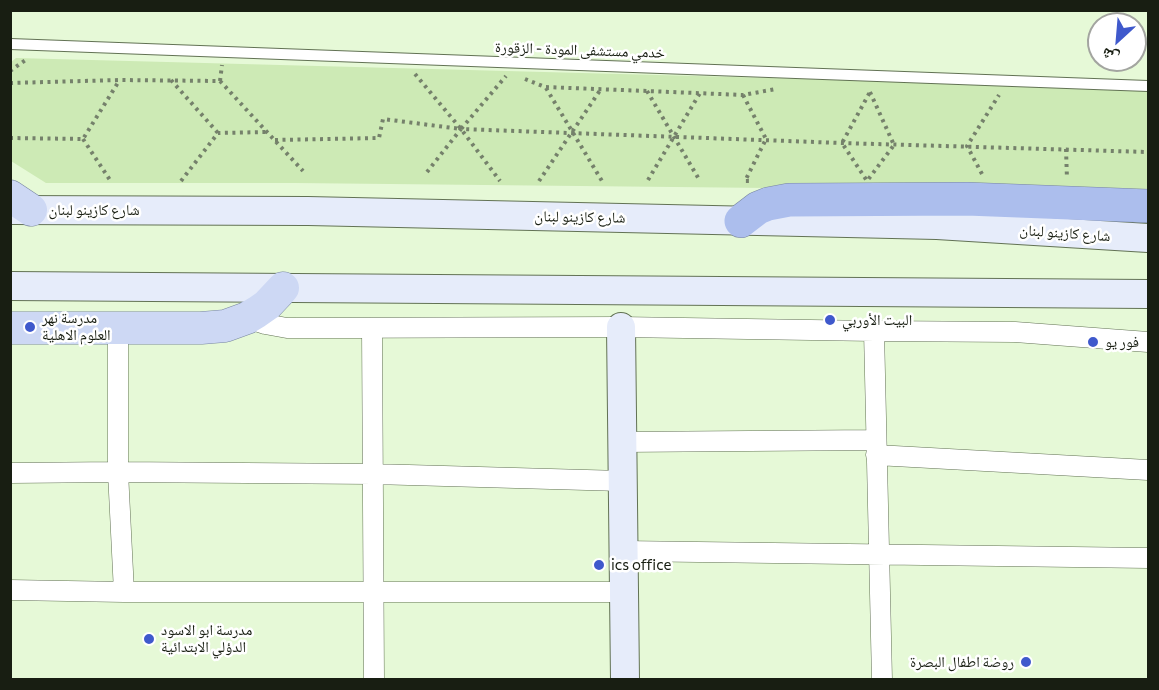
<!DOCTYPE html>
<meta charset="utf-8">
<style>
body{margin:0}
#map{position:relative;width:1159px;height:690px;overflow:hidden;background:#e6f9d7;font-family:Commissioner,"Noto Naskh Arabic",sans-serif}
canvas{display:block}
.frame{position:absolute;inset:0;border:12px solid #181e12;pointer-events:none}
.north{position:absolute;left:1087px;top:12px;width:60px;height:60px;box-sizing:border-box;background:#fff;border:2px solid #a3a5a0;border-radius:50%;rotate:206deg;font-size:16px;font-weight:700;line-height:24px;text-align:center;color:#181e12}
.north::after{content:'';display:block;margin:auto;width:21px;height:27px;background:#3f59cc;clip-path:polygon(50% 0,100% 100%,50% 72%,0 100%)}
</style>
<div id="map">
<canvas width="1159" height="690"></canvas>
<div class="frame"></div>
<div class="north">ش</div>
</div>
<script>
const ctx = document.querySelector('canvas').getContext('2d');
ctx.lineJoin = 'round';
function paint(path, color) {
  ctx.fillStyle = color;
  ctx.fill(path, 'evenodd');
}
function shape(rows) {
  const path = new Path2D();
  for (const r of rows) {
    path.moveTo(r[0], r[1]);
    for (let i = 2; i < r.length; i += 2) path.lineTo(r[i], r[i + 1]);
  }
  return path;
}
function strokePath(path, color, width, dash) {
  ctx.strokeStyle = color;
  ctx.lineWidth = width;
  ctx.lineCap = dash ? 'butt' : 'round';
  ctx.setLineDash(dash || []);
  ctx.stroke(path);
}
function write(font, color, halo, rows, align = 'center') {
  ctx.font = font + ' Commissioner,"Noto Naskh Arabic",sans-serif';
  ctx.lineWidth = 5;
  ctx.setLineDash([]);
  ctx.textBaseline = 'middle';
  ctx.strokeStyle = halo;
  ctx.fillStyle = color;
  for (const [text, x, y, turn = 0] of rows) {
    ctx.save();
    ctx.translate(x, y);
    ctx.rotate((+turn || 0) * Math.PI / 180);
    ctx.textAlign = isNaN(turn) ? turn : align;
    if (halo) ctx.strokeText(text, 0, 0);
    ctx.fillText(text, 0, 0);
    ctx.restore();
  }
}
paint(shape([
 [16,58,1148,88,1148,192,295,183,46,183,11,161,10,63]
]), '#cdeab5');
const lane = shape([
 [10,44,1148,86]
]);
const street = shape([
 [247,318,265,324,287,328,621,327,874,331,1015,332,1148,342],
 [118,328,118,472,124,592],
 [372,328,374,680],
 [874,331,882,680],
 [622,442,876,440],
 [876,455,1148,470],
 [10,473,118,472,373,474,622,481],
 [623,551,1148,558],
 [10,590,124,592,623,592]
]);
const secondary = shape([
 [10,210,308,211,937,225,1148,238],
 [10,286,1148,294],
 [621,327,625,680]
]);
const primary = shape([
 [10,196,31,210],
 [10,328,201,328,225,326,247,318,257,312,267,305,283,288]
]);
const highway = shape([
 [741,221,758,208,768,204,789,200,967,199,1148,206]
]);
strokePath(lane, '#627254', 12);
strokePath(street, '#627254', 21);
strokePath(secondary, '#627254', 30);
strokePath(primary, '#7886a0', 33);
strokePath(highway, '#7886a0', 34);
strokePath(shape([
 [10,71,27,59],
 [415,74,461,129,500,181],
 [525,79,545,87,647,91,743,95,776,89],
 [171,80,218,133],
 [220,81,222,65],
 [10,83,120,80,220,81,303,171],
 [546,88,602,181],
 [647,91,700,181],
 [870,92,894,145,867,181,842,143,870,92],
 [743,95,766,139,745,181,752,181],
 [10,138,83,139,119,81],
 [83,139,110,180],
 [275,140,379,138,383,119,461,129,506,76],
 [1066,149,1067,179],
 [427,172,461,129,842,143,1148,152],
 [982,174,967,146,999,95],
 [648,180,700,93],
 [181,181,218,133,267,132],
 [539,181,601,89]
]), '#75816b', 4, [3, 4.5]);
strokePath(lane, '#fff', 10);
strokePath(street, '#fff', 20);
strokePath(secondary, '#e6ecfa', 28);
strokePath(primary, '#cdd8f4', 32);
strokePath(highway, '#acbeed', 33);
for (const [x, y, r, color] of [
 [830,320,6,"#3f59cc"],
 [30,327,6,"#3f59cc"],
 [1093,342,6,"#3f59cc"],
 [599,565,6,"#3f59cc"],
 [149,639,6,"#3f59cc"],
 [1026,662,6,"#3f59cc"]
]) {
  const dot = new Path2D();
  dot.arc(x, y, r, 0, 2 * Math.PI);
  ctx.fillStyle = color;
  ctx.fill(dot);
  strokePath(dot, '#fff', 2);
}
write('15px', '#181e12', '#fff', [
 ["خدمي مستشفى المودة - الزقورة",580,50,2],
 ["شارع كازينو لبنان",94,210],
 ["شارع كازينو لبنان",580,217,1],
 ["شارع كازينو لبنان",1065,233,4]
]);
write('15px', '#181e12', '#fff', [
 ["مدرسة نهر",42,318],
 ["العلوم الاهلية",42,335],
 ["البيت الأوربي",842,320],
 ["فور يو",1105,342],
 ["ics office",611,565],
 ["مدرسة ابو الاسود",161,630],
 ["الدؤلي الابتدائية",161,647],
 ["روضة اطفال البصرة",1014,662,"right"]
], 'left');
</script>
